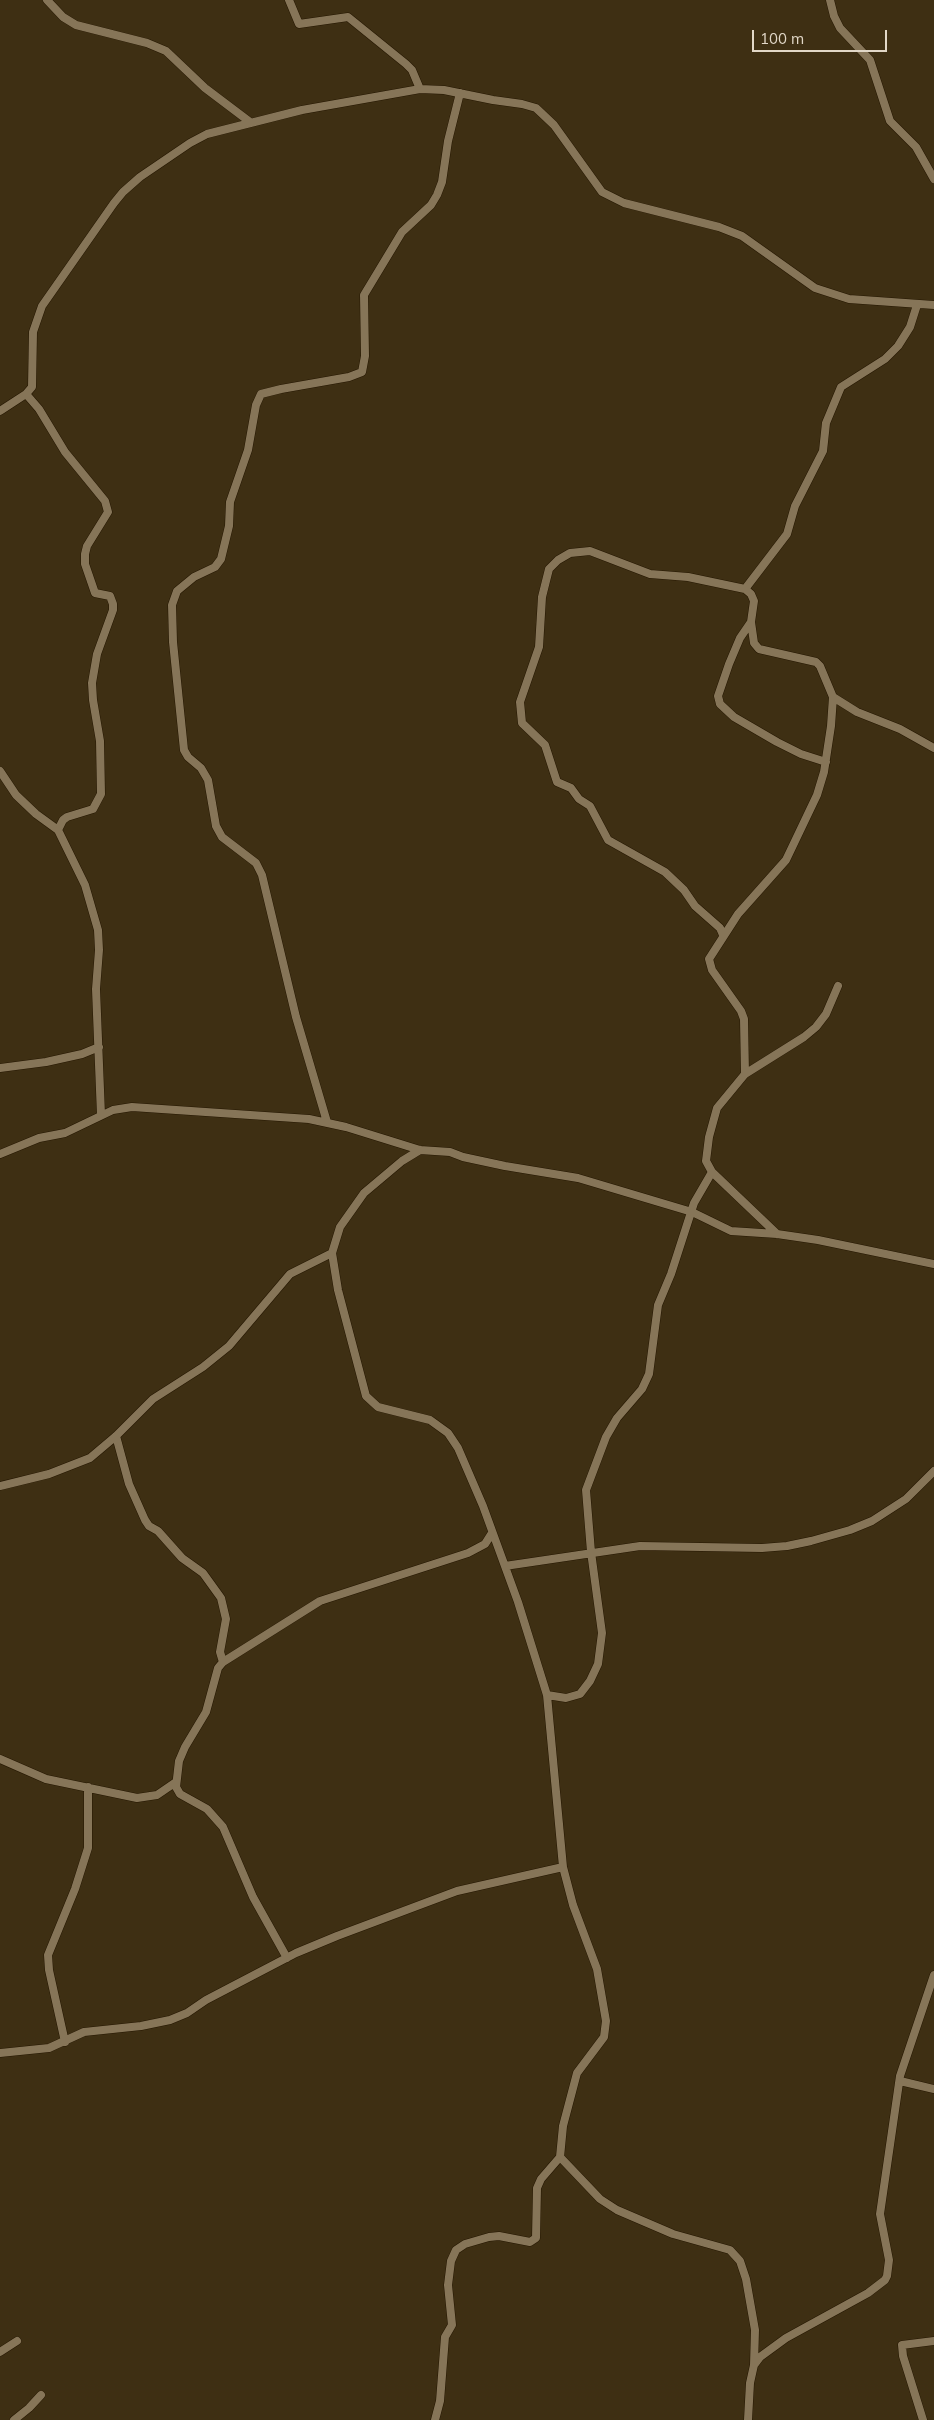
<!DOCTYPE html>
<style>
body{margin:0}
#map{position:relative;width:934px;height:2420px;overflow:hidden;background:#3e2f13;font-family:Mulish,sans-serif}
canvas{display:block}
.scale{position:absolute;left:752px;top:30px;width:135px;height:22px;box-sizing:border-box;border:2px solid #e1d7c7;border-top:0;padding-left:6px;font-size:15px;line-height:18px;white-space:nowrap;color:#e1d7c7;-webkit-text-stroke:4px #3e2f13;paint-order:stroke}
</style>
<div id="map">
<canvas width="934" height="2420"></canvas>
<div class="scale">100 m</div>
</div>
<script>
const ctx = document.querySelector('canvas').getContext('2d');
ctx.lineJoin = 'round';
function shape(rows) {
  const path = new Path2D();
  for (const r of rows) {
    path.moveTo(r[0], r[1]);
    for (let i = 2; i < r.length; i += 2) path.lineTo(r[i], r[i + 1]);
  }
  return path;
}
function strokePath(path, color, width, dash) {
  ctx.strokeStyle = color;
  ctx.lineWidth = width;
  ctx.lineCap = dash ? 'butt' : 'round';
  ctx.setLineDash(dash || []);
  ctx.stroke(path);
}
const street = shape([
 [47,0,63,17,76,25,147,43,166,51,205,88,250,122],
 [289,0,299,24,348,17,406,64,412,70,420,89],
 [830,0,834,16,840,28,870,60,890,121,916,147,934,179],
 [26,394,39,409,65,452,105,501,108,512,87,546,85,554,85,564,95,593,110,596,113,604,113,610,97,654,92,683,93,700,100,741,101,794,93,809,67,817,63,820,58,830],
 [0,411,26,394,32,387,33,332,42,306,114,203,123,192,140,177,190,143,207,134,302,110,420,89,444,90,493,100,522,104,536,108,554,125,602,192,624,203,719,227,742,236,815,288,849,299,934,305],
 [745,589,787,534,795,506,823,451,826,423,841,387,885,359,898,346,910,327,917,305],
 [751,622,754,643,759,649,816,662,820,666,833,697,857,712,900,729,934,748],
 [0,771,16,795,36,814,58,830,85,885,98,930,99,950,96,989,101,1115],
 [723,935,720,928,695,906,684,890,665,872,608,840,590,806,579,799,571,788,557,782,545,745,522,723,520,702,539,647,542,597,549,569,558,560,570,553,590,551,650,574,688,577,745,589,751,594,754,601,751,622,740,638,729,664,718,696,720,704,734,717,777,742,801,754,826,762],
 [0,1068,46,1062,82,1054,99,1047],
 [745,1074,744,1019,741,1011,712,970,709,959,738,914,786,860,817,795,824,772,831,726,833,697],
 [327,1122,296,1017,262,875,256,863,222,837,216,826,208,780,201,768,188,757,184,750,173,642,172,605,177,591,194,577,215,567,221,559,229,526,230,502,248,450,256,405,261,394,281,389,349,377,362,372,365,356,364,295,402,232,431,205,437,195,442,182,448,141,460,93],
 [420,1150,402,1161,364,1193,340,1227,332,1253,338,1290,366,1396,378,1407,430,1420,448,1433,458,1448,483,1506,518,1602,547,1695,563,1867,573,1905,597,1969,606,2021,604,2037,577,2073,563,2126,560,2157,541,2179,537,2188,536,2238,530,2242,499,2236,489,2237,465,2244,456,2250,451,2261,448,2285,452,2325,445,2337,440,2401,435,2420],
 [0,1154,39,1138,65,1133,113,1110,132,1107,309,1119,346,1127,420,1150,450,1152,463,1157,505,1166,578,1178,692,1212,731,1231,777,1234,818,1240,934,1264],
 [777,1234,712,1172,706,1161,709,1137,717,1108,745,1074,804,1037,816,1027,826,1014,838,986],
 [116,1436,129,1484,145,1520,149,1526,158,1531,182,1558,203,1573,221,1598,226,1619,220,1652,223,1662],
 [0,1486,49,1474,90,1458,116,1436,153,1399,203,1367,229,1346,290,1274,332,1253],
 [505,1566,640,1546,762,1548,787,1546,811,1541,850,1530,872,1521,906,1499,934,1471],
 [547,1695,566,1698,580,1694,590,1681,598,1664,602,1633,591,1552,586,1490,606,1437,617,1418,642,1389,649,1374,658,1305,671,1274,694,1203,712,1172],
 [0,1759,46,1779,137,1798,157,1795,176,1782],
 [287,1958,253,1897,223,1827,207,1809,180,1794,176,1787,179,1761,185,1747,206,1712,218,1668,223,1662,320,1601,468,1553,485,1544,492,1533],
 [65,2042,49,1970,48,1955,75,1889,88,1848,88,1787],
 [0,2053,49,2048,84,2032,141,2026,170,2020,187,2013,206,2000,296,1953,337,1936,457,1891,563,1867],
 [900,2081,934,2089],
 [560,2157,600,2199,617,2210,673,2234,730,2250,740,2261,746,2279,755,2330,754,2365],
 [0,2352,17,2341],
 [14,2420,29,2408,41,2395],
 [748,2420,750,2383,754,2365,760,2357,786,2338,868,2293,885,2280,887,2276,889,2260,880,2214,900,2076,934,1975],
 [923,2420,903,2356,902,2345,934,2341]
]);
strokePath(street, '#251700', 9);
strokePath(street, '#867558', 8);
</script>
